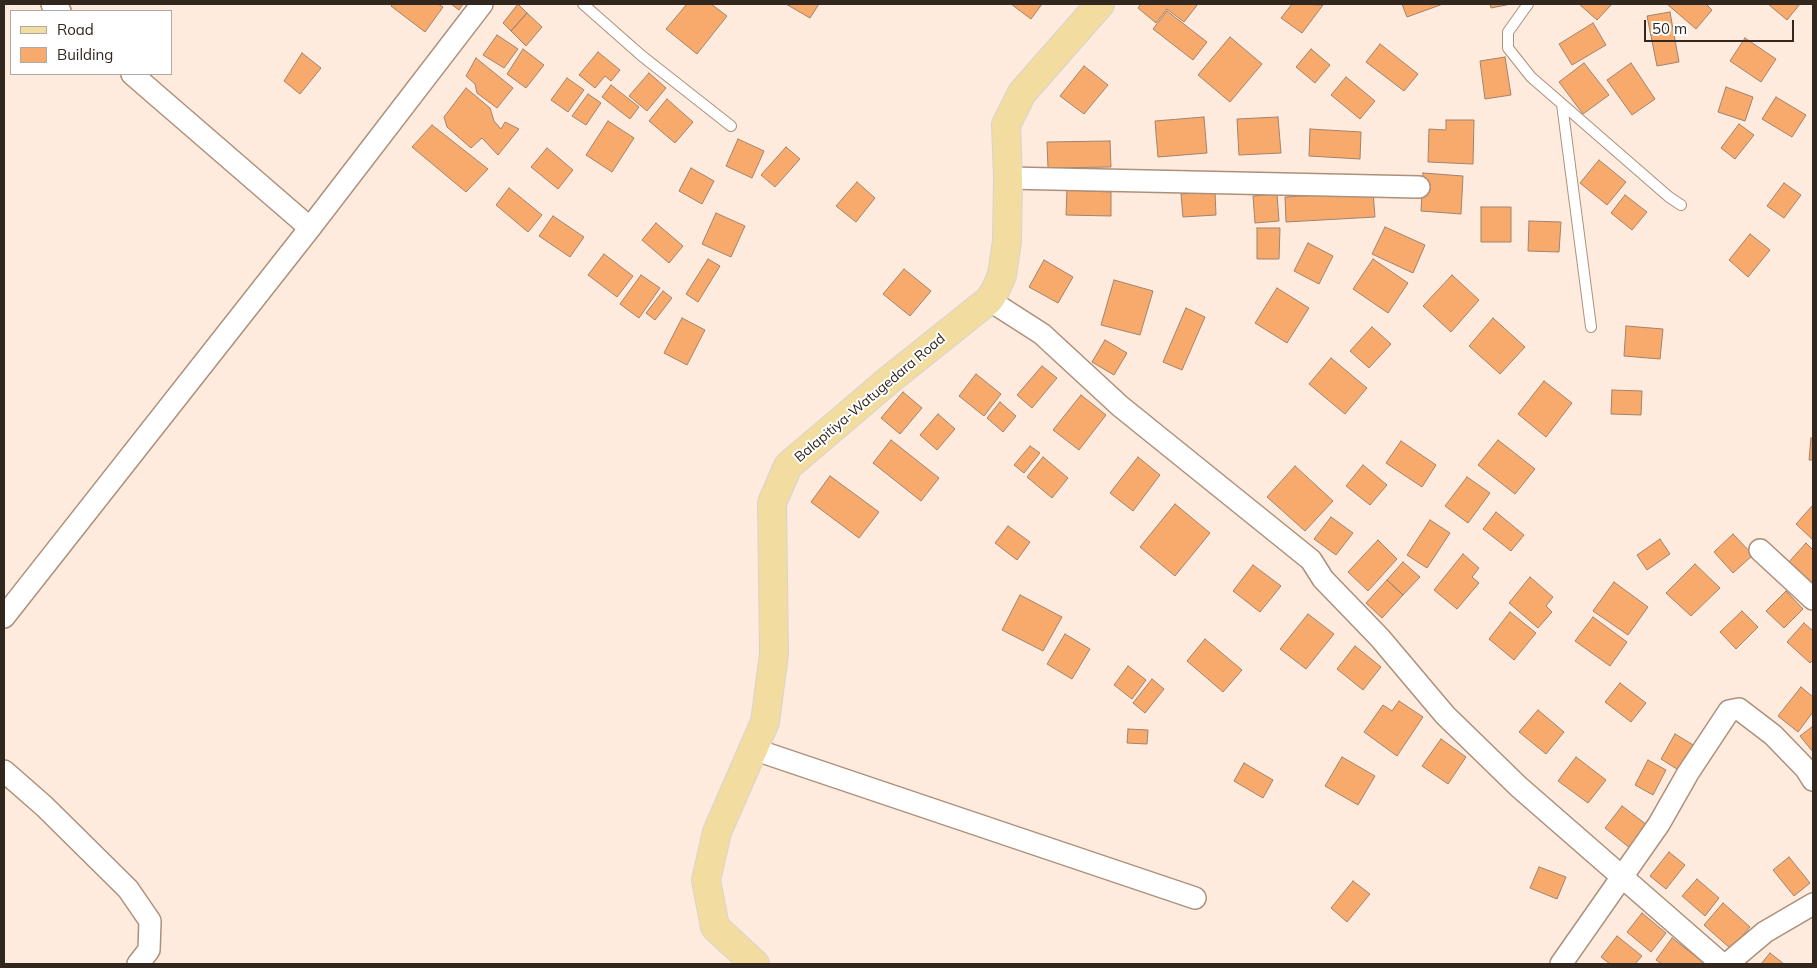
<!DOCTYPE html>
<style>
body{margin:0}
#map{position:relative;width:1817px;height:968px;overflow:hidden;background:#feebdd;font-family:Mulish,sans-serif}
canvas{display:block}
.frame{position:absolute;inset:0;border:5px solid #32271e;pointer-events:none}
.legend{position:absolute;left:10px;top:10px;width:162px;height:65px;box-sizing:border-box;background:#fff;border:1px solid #ada9a5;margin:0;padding:6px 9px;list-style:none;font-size:15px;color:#32271e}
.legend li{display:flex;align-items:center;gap:10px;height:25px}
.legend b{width:25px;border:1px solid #ada9a5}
.scale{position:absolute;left:1644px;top:20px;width:150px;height:22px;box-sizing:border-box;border:2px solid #32271e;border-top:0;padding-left:6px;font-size:15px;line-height:18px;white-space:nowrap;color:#32271e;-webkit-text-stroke:4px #fff;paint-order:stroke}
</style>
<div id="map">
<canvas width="1817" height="968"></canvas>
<div class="frame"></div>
<ul class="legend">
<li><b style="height:6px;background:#f2dc9f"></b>Road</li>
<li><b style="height:14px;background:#f8aa6c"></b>Building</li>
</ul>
<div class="scale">50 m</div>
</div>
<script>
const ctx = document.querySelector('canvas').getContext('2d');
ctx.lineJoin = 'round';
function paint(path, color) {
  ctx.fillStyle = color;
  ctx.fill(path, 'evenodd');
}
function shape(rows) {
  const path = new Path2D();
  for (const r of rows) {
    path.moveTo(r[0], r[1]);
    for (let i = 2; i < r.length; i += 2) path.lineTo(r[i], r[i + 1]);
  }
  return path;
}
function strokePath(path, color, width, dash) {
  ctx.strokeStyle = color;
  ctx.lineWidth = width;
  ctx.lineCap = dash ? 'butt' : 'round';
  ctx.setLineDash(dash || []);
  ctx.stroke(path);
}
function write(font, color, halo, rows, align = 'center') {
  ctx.font = font + ' Mulish,sans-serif';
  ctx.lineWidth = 4;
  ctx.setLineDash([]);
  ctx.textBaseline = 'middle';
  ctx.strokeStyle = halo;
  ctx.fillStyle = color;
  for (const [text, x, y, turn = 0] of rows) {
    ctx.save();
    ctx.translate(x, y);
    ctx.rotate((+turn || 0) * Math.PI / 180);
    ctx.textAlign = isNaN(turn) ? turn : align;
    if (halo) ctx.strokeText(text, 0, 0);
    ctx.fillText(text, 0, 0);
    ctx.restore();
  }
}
const building = shape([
 [392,4,438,4,443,7,425,32,391,6,392,4],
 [451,4,463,4,459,10,451,4],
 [518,4,527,13,511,31,503,23,518,4],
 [687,4,711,4,727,16,697,54,666,29,687,4],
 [786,4,819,4,810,18,786,4],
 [1011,4,1042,4,1031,19,1011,4],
 [1141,4,1198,4,1184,22,1167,9,1156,23,1138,8,1141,4],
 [1292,4,1323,5,1302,33,1281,18,1292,4],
 [1402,4,1443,4,1407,17,1402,4],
 [1490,4,1511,4,1491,8,1490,4],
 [1579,4,1612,4,1597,20,1579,4],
 [1667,4,1706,4,1712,10,1696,29,1667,4],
 [1768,4,1800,4,1787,20,1768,4],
 [1167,11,1207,42,1193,60,1153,29,1167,11],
 [1670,12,1679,62,1657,66,1647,16,1670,12],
 [527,13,542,27,526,46,511,31,527,13],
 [1593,23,1606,45,1572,65,1559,44,1593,23],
 [497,35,518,49,504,68,483,55,497,35],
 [1230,37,1262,64,1230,102,1198,75,1230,37],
 [1745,38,1776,59,1761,82,1730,61,1745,38],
 [1380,44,1418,74,1404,91,1366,62,1380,44],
 [523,49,544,65,526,88,507,74,523,49],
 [1311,49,1330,65,1315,83,1296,67,1311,49],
 [598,52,620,70,611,81,605,76,595,88,579,75,598,52],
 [302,53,321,68,300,94,284,81,302,53],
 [1505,57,1511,95,1485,99,1480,61,1505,57],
 [476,58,513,88,497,108,477,93,475,84,466,76,476,58],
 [1584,63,1609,95,1583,114,1559,82,1584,63],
 [1631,63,1655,99,1632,115,1607,80,1631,63],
 [1084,66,1108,85,1084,114,1060,96,1084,66],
 [649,73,666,88,647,111,629,96,649,73],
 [1346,77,1375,101,1360,119,1331,95,1346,77],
 [567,78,584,90,568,112,551,100,567,78],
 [611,85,639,107,630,119,602,97,611,85],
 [1726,87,1753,97,1745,121,1718,112,1726,87],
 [466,88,490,108,494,121,501,129,505,122,519,129,498,155,482,138,471,148,447,127,444,117,466,88],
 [588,94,601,103,586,125,572,116,588,94],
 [1776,97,1806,115,1792,137,1762,119,1776,97],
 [667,99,693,122,675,143,649,121,667,99],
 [1204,117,1207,153,1158,157,1155,121,1204,117],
 [1278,117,1281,153,1239,155,1237,119,1278,117],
 [1446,120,1474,120,1473,164,1428,162,1429,129,1446,130,1446,120],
 [608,121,634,138,612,172,586,155,608,121],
 [1739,124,1754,135,1735,159,1721,148,1739,124],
 [432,125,488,169,466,192,412,147,432,125],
 [1310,129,1361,132,1360,159,1309,156,1310,129],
 [738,139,764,151,752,178,726,166,738,139],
 [1110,141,1111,167,1048,168,1047,142,1110,141],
 [786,147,800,159,775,187,761,175,786,147],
 [547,148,573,170,558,189,531,167,547,148],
 [1599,160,1626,182,1607,205,1580,183,1599,160],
 [691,168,714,181,702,204,679,191,691,168],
 [1423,173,1463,176,1461,214,1421,211,1423,173],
 [857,182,875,198,856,222,836,206,857,182],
 [1784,183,1801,195,1784,218,1767,206,1784,183],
 [509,188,542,215,528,232,496,205,509,188],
 [1067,190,1111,192,1111,216,1066,215,1067,190],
 [1215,192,1216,215,1183,217,1181,194,1215,192],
 [1373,192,1375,217,1286,222,1285,197,1373,192],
 [1277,194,1279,221,1255,223,1253,196,1277,194],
 [1625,195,1647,212,1632,230,1611,213,1625,195],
 [1481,207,1511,207,1511,242,1481,242,1481,207],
 [716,213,745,226,731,257,702,244,716,213],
 [553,216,584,237,570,257,539,236,553,216],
 [1529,221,1561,222,1559,252,1528,251,1529,221],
 [656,223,683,246,669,263,642,240,656,223],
 [1385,227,1425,245,1413,273,1372,254,1385,227],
 [1257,228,1280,228,1279,259,1257,259,1257,228],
 [1750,234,1770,250,1748,277,1729,260,1750,234],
 [1308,243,1333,256,1319,284,1294,271,1308,243],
 [604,254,633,276,617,297,588,275,604,254],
 [708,259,720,266,698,302,686,294,708,259],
 [1373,259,1408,283,1388,313,1353,289,1373,259],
 [1044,260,1073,277,1058,303,1029,287,1044,260],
 [904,269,931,291,910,316,883,294,904,269],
 [641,275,660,288,639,318,620,304,641,275],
 [1452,275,1479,300,1451,332,1423,306,1452,275],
 [1114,280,1153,291,1140,335,1101,325,1114,280],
 [1277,288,1309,308,1287,343,1255,323,1277,288],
 [663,291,672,298,655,320,646,313,663,291],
 [1186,308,1205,317,1182,370,1163,362,1186,308],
 [682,318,705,330,687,365,664,353,682,318],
 [1493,318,1525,347,1500,374,1469,346,1493,318],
 [1626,326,1663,329,1660,359,1624,356,1626,326],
 [1372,327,1391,344,1369,368,1350,351,1372,327],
 [1105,340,1127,353,1114,375,1092,362,1105,340],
 [1331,358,1367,388,1345,414,1309,384,1331,358],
 [1042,366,1057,378,1032,408,1017,395,1042,366],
 [976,374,1001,394,984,416,959,396,976,374],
 [1544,381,1572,403,1546,437,1518,414,1544,381],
 [1612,390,1642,391,1641,415,1611,414,1612,390],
 [903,392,922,408,900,434,881,418,903,392],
 [1081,395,1106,415,1079,450,1053,430,1081,395],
 [1000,402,1016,416,1003,432,987,418,1000,402],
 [938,414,955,429,937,450,920,435,938,414],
 [1811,438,1813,439,1813,460,1809,460,1811,438],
 [891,440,939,478,921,501,873,463,891,440],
 [1498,440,1535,469,1515,494,1478,465,1498,440],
 [1401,441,1436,465,1422,487,1386,463,1401,441],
 [1030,446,1040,453,1024,473,1014,465,1030,446],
 [1043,457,1068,478,1052,498,1027,477,1043,457],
 [1138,457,1160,475,1133,511,1110,493,1138,457],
 [1363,465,1387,485,1370,505,1346,486,1363,465],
 [1295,466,1333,501,1305,531,1267,497,1295,466],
 [830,476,879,512,859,538,811,502,830,476],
 [1467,477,1490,493,1468,523,1445,506,1467,477],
 [1175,504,1210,533,1175,576,1140,547,1175,504],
 [1813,505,1813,540,1796,524,1813,505],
 [1496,512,1524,535,1511,551,1483,529,1496,512],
 [1331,517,1353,533,1336,555,1314,539,1331,517],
 [1430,520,1450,533,1427,568,1407,555,1430,520],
 [1008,526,1030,542,1017,560,995,543,1008,526],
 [1733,534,1753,555,1733,573,1714,552,1733,534],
 [1660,539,1670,554,1647,570,1637,555,1660,539],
 [1378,540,1397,559,1368,591,1348,572,1378,540],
 [1806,543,1813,550,1813,586,1788,563,1806,543],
 [1463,554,1479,568,1472,577,1479,583,1457,609,1434,590,1463,554],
 [1403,562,1420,577,1403,595,1387,580,1403,562],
 [1695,564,1720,588,1691,616,1666,593,1695,564],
 [1253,565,1281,586,1260,612,1233,591,1253,565],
 [1530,577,1553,597,1546,606,1552,612,1538,628,1509,603,1530,577],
 [1387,580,1403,595,1382,618,1366,603,1387,580],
 [1614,582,1648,607,1628,635,1593,611,1614,582],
 [1786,591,1803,609,1784,628,1766,611,1786,591],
 [1020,595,1062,617,1043,651,1002,630,1020,595],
 [1742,611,1758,627,1736,649,1720,632,1742,611],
 [1510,612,1536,633,1514,660,1489,639,1510,612],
 [1308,614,1334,634,1306,669,1280,649,1308,614],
 [1593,617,1627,642,1610,666,1575,641,1593,617],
 [1804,623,1813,631,1813,660,1810,663,1787,642,1804,623],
 [1065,634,1090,649,1072,679,1047,664,1065,634],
 [1205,639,1242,670,1223,692,1187,661,1205,639],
 [1355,646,1381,667,1363,690,1337,669,1355,646],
 [1128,666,1146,680,1132,699,1114,685,1128,666],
 [1152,679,1164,689,1145,713,1133,703,1152,679],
 [1620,683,1646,703,1631,722,1605,702,1620,683],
 [1801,687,1813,697,1813,712,1798,732,1778,716,1801,687],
 [1399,701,1423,717,1397,756,1364,732,1383,705,1392,711,1399,701],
 [1538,710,1564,732,1546,754,1519,732,1538,710],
 [1813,726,1813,752,1800,736,1813,726],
 [1128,729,1148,730,1147,744,1127,743,1128,729],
 [1675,734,1695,746,1680,771,1661,759,1675,734],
 [1441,739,1466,757,1448,784,1422,766,1441,739],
 [1342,757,1375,776,1358,805,1325,786,1342,757],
 [1576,757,1606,780,1588,803,1558,781,1576,757],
 [1648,760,1666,770,1653,795,1635,785,1648,760],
 [1244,763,1273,780,1263,798,1234,781,1244,763],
 [1622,806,1647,825,1630,848,1605,828,1622,806],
 [1669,852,1685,865,1666,889,1650,876,1669,852],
 [1789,857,1810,883,1794,896,1773,870,1789,857],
 [1539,867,1566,877,1557,899,1530,888,1539,867],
 [1697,879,1719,898,1705,916,1682,896,1697,879],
 [1353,881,1370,894,1347,922,1331,908,1353,881],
 [1723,903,1750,927,1731,949,1704,925,1723,903],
 [1642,913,1666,933,1651,952,1627,932,1642,913],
 [1617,936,1642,956,1635,964,1610,964,1601,957,1617,936],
 [1672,938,1704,963,1703,964,1662,964,1656,960,1672,938],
 [1770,953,1784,964,1761,964,1770,953]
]);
paint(building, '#f8aa6c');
strokePath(building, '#a0836d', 1);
const service = shape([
 [583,4,642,56,731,126],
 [1528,4,1508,32,1508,48,1531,77,1669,197,1681,205],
 [1562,104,1591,327]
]);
const minor = shape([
 [52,4,60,11],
 [132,74,310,228],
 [1008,178,1419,187],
 [989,300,1042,334,1120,406,1311,560,1323,579,1380,638,1445,715,1519,787,1722,964],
 [1760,550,1813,599],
 [4,617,310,228,482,4],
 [753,749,1195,898],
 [4,771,44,806,128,889,150,921,149,950,138,964],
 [1561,964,1659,824,1688,773,1729,711,1739,709,1773,735,1806,769,1813,780],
 [1727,964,1765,932,1813,904]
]);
const primary = shape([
 [755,964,715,927,706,880,717,832,765,722,774,654,772,503,788,466,889,380,989,300,996,289,1002,275,1007,241,1008,178,1006,125,1022,93,1100,4]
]);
strokePath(service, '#ad907a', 12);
strokePath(minor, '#ad907a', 24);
strokePath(primary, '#d6d4d2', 30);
strokePath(service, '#fff', 10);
strokePath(minor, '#fff', 21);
strokePath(primary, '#f2dc9f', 28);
write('14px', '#32271e', '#fff', [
 ["Balapitiya-Watugedara Road",870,398,-40]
]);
</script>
